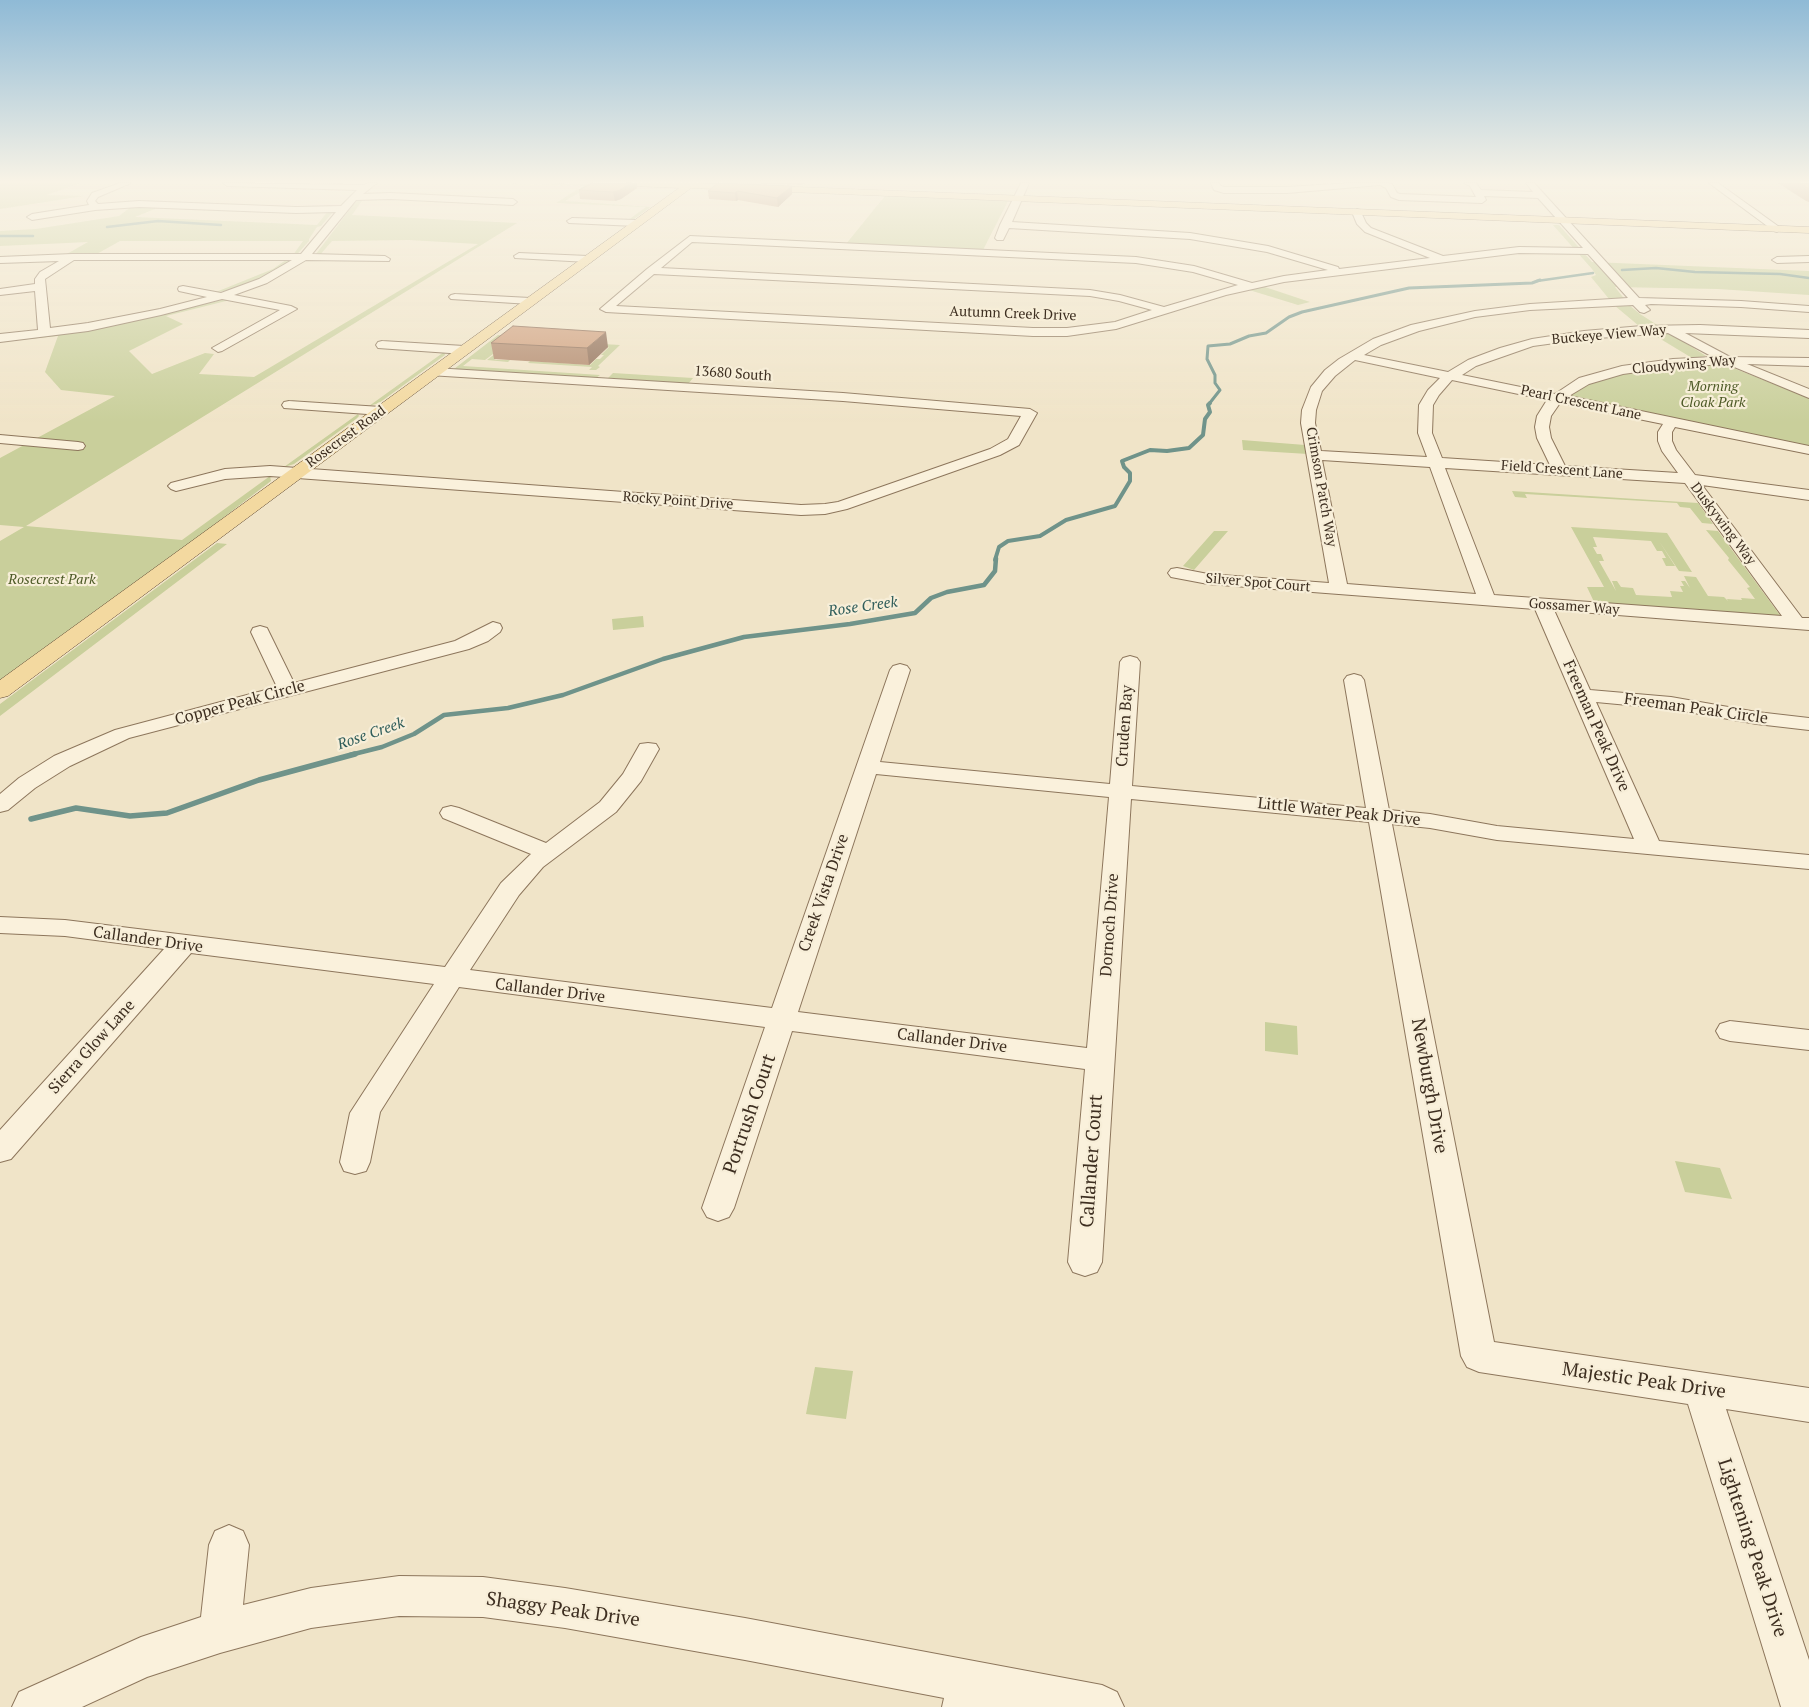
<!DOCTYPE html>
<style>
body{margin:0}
canvas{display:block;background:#f0e4c8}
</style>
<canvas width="1809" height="1707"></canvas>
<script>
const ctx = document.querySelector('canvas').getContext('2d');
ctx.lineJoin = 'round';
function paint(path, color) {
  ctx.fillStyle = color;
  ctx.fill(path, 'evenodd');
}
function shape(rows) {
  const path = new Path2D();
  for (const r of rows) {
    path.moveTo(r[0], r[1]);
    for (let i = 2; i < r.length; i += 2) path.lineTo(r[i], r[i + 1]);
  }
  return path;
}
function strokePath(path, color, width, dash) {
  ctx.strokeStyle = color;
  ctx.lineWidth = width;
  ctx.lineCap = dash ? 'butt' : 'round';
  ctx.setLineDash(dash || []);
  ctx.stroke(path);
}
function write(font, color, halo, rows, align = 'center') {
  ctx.font = font + ' "PT Serif",serif';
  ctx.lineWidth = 4.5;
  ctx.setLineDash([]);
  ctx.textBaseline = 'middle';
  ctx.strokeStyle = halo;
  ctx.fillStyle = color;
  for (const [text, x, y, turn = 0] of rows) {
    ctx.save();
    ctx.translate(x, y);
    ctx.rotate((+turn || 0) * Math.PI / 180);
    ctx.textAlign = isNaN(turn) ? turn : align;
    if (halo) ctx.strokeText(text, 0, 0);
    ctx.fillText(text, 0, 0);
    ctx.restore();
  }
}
paint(shape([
 [0,183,81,183,46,195,84,196,0,209],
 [500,183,594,184,565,201,651,207,634,219,627,221,646,207,556,203,583,186],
 [885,196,1008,201,983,250,846,244],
 [364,198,352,215,517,223,26,526,182,540,270,476,271,481,193,541,0,680,0,541,24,527,0,525,0,458,115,396,61,390,45,372,58,336,0,342,0,340,94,328,149,318,221,300,230,300,166,316,183,324,129,351,152,374,205,353,214,354,199,374,254,377,478,244,409,240,332,241,320,255,316,254,357,200],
 [132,206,162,206,135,217,317,225,328,211,332,213,321,226,317,227,309,239,309,241,292,260,262,278,226,291,216,292,273,269,293,255,303,241,120,241,95,255,65,255,88,242,0,246,0,231,36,229,119,216],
 [1553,225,1559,225,1592,262,1809,271,1809,295,1718,289,1615,287,1629,305,1640,314,1706,356,1692,358,1639,326,1614,305,1591,277,1596,275,1592,269],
 [1262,286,1310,302,1298,305,1246,289],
 [498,335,528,336,513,339,485,360,472,359,463,366,600,375,596,378,454,369],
 [514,339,620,345,598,366,600,367,596,370,589,370,592,367,528,363,530,361,590,365,596,359,600,359,604,355,601,355,609,347,515,342,494,359,496,360,510,360,508,362,487,360],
 [444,352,445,355,379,403,369,406],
 [1723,364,1809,398,1809,447,1574,398,1570,396,1586,385,1616,375,1660,367],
 [613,373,693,378,688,384,608,378],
 [358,414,359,416,356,419,294,464,284,467],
 [1242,440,1305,445,1308,454,1243,450],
 [1512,491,1698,503,1713,524,1702,523,1690,508,1680,507,1677,503,1525,494,1527,498,1515,497],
 [1571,527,1667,533,1692,572,1679,571,1659,541,1675,566,1666,566,1662,558,1666,558,1662,551,1657,551,1651,541,1593,537,1597,547,1593,547,1597,554,1601,554,1604,561,1599,561,1616,591,1612,581,1617,581,1621,587,1633,588,1636,595,1672,597,1670,591,1683,592,1680,586,1684,586,1681,581,1685,581,1690,588,1684,576,1696,577,1708,596,1724,597,1728,601,1727,599,1742,600,1741,598,1755,599,1747,588,1750,587,1728,560,1729,558,1706,530,1718,531,1782,618,1595,604,1587,587,1604,587],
 [1214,531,1228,531,1194,570,1183,566],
 [217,543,227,544,0,716,0,704],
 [643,616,644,627,613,630,612,619],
 [1265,1022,1297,1026,1298,1055,1265,1051],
 [1675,1161,1720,1168,1732,1199,1685,1192],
 [815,1367,853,1371,846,1419,806,1414]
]), '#c9cf9b');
strokePath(shape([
 [107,227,158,221,221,225],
 [0,236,33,236],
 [1622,270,1656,268,1695,272,1780,274,1809,278],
 [1537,281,1593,273]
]), '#6f938a', 2.5);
strokePath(shape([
 [1209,404,1220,390,1215,383,1215,375,1207,359,1208,346,1230,344,1249,336,1266,333,1289,317,1302,312,1409,288,1532,283,1540,280]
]), '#6f938a', 3);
strokePath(shape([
 [995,560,999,547,1008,541,1040,536,1066,520,1115,506,1130,481,1130,473,1124,467,1122,461,1150,450,1167,451,1189,448,1203,435,1205,419,1210,412,1208,405,1210,403]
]), '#6f938a', 4);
strokePath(shape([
 [350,755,382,747,414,734,444,715,508,708,563,695,663,659,744,637,850,624,915,613,931,598,947,592,984,585,995,571,996,558]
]), '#6f938a', 4.5);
strokePath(shape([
 [31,819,76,808,130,816,167,813,259,780,355,754]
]), '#6f938a', 5.5);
const minor = shape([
 [120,183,131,183,98,197,95,201,98,204,139,201,296,207,341,206,357,190,227,186,223,183,364,185,368,183,377,183,363,194,390,193,513,199,517,202,513,205,390,199,356,200,312,254,385,256,390,259,389,261,306,260,267,283,234,295,291,306,297,309,222,351,218,352,212,348,280,310,222,299,161,315,88,331,0,342,0,334,38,330,35,291,0,295,0,289,35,284,35,279,40,272,59,261,0,263,0,257,72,254,301,254,336,212,296,213,139,207,95,210,32,220,27,217,32,214,89,205,87,201,92,193,120,183],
 [74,260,292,260,259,279,221,293,183,286,179,287,178,289,179,291,207,297,160,309,88,323,50,328,45,279,74,260],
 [1021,183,1029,183,1012,222,1190,233,1268,246,1338,267,1339,269,1430,258,1365,232,1357,224,1352,212,1357,209,1360,210,1366,223,1371,228,1443,256,1519,247,1583,248,1538,198,1484,196,1486,200,1482,203,1399,200,1391,197,1386,188,1380,185,1287,193,1224,193,1214,190,1211,183,1219,183,1221,186,1224,187,1287,187,1350,183,1388,183,1392,184,1397,193,1400,194,1476,197,1470,186,1464,183,1476,183,1481,190,1533,192,1526,183,1534,183,1639,298,1741,301,1809,306,1809,312,1741,307,1651,304,1645,305,1650,310,1644,313,1640,312,1633,305,1530,310,1475,317,1419,331,1381,345,1364,355,1448,372,1468,360,1500,348,1532,339,1584,331,1642,326,1700,325,1809,330,1809,338,1685,333,1730,357,1809,358,1809,366,1747,364,1809,389,1809,398,1727,364,1673,367,1623,374,1589,384,1569,396,1809,446,1809,454,1675,427,1672,432,1672,441,1676,450,1695,475,1809,490,1809,500,1702,485,1802,618,1809,618,1809,630,1554,610,1590,690,1671,697,1757,712,1809,718,1809,730,1757,724,1671,709,1596,702,1659,841,1809,855,1809,869,1497,840,1430,828,1392,824,1494,1342,1809,1388,1809,1422,1726,1409,1809,1660,1809,1707,1781,1707,1688,1404,1479,1372,1467,1367,1461,1356,1369,822,1131,799,1102,1262,1097,1272,1085,1276,1073,1272,1068,1262,1085,1069,792,1031,734,1208,729,1217,718,1221,707,1217,702,1208,765,1027,459,987,380,1112,370,1162,366,1171,355,1174,344,1171,340,1162,350,1113,434,984,191,953,11,1159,0,1162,0,1130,164,949,65,936,0,933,0,917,65,920,445,967,501,883,531,854,443,818,440,813,443,808,451,806,459,808,546,843,600,802,623,774,640,744,648,743,656,744,659,749,641,781,616,812,543,867,519,895,470,970,772,1008,890,670,893,666,900,664,907,666,910,670,880,762,1110,784,1120,662,1123,658,1130,656,1137,658,1140,662,1132,786,1366,808,1344,680,1347,676,1354,674,1361,676,1364,680,1389,810,1430,814,1497,826,1634,839,1535,609,1208,584,1171,577,1168,573,1171,569,1177,568,1208,574,1329,583,1301,423,1302,410,1311,387,1325,370,1339,359,1373,339,1411,325,1475,311,1530,304,1628,298,1588,254,1519,253,1284,282,1226,295,1116,329,1067,336,1033,336,606,312,600,309,647,269,690,236,1136,257,1194,266,1252,283,1284,276,1328,270,1267,252,1190,239,1009,228,1003,240,997,240,995,238,1000,225,1021,183],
 [692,242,1136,263,1193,272,1238,285,1164,307,1120,295,1090,290,661,268,692,242],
 [654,274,1090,296,1119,301,1152,310,1115,322,1067,328,1033,328,616,306,654,274],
 [1668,333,1713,357,1673,359,1622,366,1579,378,1555,394,1462,375,1476,366,1533,346,1584,339,1668,333],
 [1355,360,1440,378,1428,390,1419,405,1418,433,1427,457,1321,451,1315,423,1316,410,1322,391,1335,376,1355,360],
 [1452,380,1547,400,1537,416,1535,427,1537,438,1550,465,1442,458,1432,433,1433,405,1439,395,1452,380],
 [1560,403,1663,424,1658,432,1658,441,1662,451,1678,473,1565,466,1551,438,1549,427,1551,416,1560,403],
 [1322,460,1430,467,1476,594,1347,584,1322,460],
 [1445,468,1685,483,1782,616,1494,595,1445,468],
 [876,774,1109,797,1087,1048,798,1012,876,774],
 [1709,183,1718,183,1782,229,1777,232,1774,231,1709,183],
 [572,218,636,220,641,223,636,226,569,223,567,221,572,218],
 [519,253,588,256,593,259,588,262,515,258,514,256,519,253],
 [1809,256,1809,262,1777,263,1772,260,1777,257,1809,256],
 [455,294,530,298,536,301,530,304,451,299,449,297,451,295,455,294],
 [382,341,464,346,470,350,464,354,378,348,376,345,378,342,382,341],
 [434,368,843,393,1030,409,1037,413,1019,445,1000,455,847,509,825,514,801,515,270,476,225,479,176,491,171,489,168,486,171,483,225,469,270,466,801,505,825,504,838,502,990,449,1008,439,1021,416,843,401,429,375,428,372,434,368],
 [289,401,381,407,388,411,381,415,284,408,282,405,284,402,289,401],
 [0,435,78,442,83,443,85,446,83,449,78,450,0,443,0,435],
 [493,622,500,624,502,628,500,632,488,641,469,649,129,738,70,766,35,788,8,810,0,812,0,794,19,778,54,756,115,730,277,687,251,632,253,628,260,626,267,628,294,683,455,641,493,622],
 [1730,1021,1809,1030,1809,1050,1730,1041,1720,1038,1716,1031,1720,1024,1730,1021],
 [229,1525,243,1531,249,1545,243,1605,311,1588,399,1576,483,1577,565,1588,745,1618,1102,1685,1117,1692,1124,1707,942,1707,944,1698,745,1660,565,1628,483,1617,399,1616,311,1628,220,1653,147,1677,82,1707,12,1707,19,1692,141,1637,201,1617,209,1545,215,1531,229,1525]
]);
const major = shape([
 [627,183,698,183,1809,227,1809,233,691,188,8,696,0,698,0,680,679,188,632,186,627,183]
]);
strokePath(minor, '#8d765c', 2);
strokePath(major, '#5b4430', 1);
paint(minor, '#faf1dc');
paint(major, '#f3d9a0');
paint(shape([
 [592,183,637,183,637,188,621,199,615,201,580,199,579,190],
 [736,183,805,183,802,185],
 [1778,183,1809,183,1809,202,1806,201],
 [792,186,792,194,778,207,738,200,736,201,709,199,708,191],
 [491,343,608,347,589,365,494,359]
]), '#b2896c');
paint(shape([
 [631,183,637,183,637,188,621,199,615,201,613,192],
 [792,186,792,194,778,207,777,198],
 [737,191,738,200,736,201,735,193],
 [606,332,608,347,589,365,587,348]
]), '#916f58');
const building = shape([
 [592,183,631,183,620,190,613,192,579,190,592,183],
 [718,183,792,186,777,198,737,191,735,193,708,191,718,183],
 [1799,183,1809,183,1809,189,1799,183],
 [513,326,606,332,587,348,491,343,513,326]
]);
paint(building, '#cf9f7d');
strokePath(building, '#916f58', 1);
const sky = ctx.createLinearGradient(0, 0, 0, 422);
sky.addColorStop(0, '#8fbad6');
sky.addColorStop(0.43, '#f8f3e6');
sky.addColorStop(1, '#f8f3e600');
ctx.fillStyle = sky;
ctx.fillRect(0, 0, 1809, 422);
write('14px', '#3d2e20', '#f7eed8', [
 ["Autumn Creek Drive",1013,314,2],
 ["Buckeye View Way",1609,335,-5],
 ["Cloudywing Way",1684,365,-5],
 ["13680 South",733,374,4],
 ["Pearl Crescent Lane",1581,403,12],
 ["Rosecrest Road",346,437,-36],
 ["Field Crescent Lane",1562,470,4],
 ["Crimson Patch Way",1321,487,80],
 ["Rocky Point Drive",678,501,4],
 ["Duskywing Way",1723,524,53],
 ["Silver Spot Court",1258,583,5],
 ["Gossamer Way",1574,607,4]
]);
write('italic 14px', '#4d5a26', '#f7eed8', [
 ["Morning",1713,387],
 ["Cloak Park",1713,403],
 ["Rosecrest Park",52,580]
]);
write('italic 15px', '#2f5d5a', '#f7eed8', [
 ["Rose Creek",863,607,-8],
 ["Rose Creek",371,734,-19]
]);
write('16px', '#3d2e20', '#f7eed8', [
 ["Copper Peak Circle",240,703,-15],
 ["Freeman Peak Circle",1696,709,8],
 ["Cruden Bay",1125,726,-86],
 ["Freeman Peak Drive",1596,726,66],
 ["Little Water Peak Drive",1339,812,6],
 ["Creek Vista Drive",824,893,-71],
 ["Dornoch Drive",1110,925,-86],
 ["Callander Drive",148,940,8],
 ["Callander Drive",550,991,7],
 ["Callander Drive",952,1041,7],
 ["Sierra Glow Lane",92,1047,-48]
]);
write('19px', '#3d2e20', '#f7eed8', [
 ["Newburgh Drive",1429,1086,80],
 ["Portrush Court",750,1114,-71],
 ["Callander Court",1092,1161,-86],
 ["Majestic Peak Drive",1644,1381,8],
 ["Lightening Peak Drive",1752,1548,72],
 ["Shaggy Peak Drive",563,1610,8]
]);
</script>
